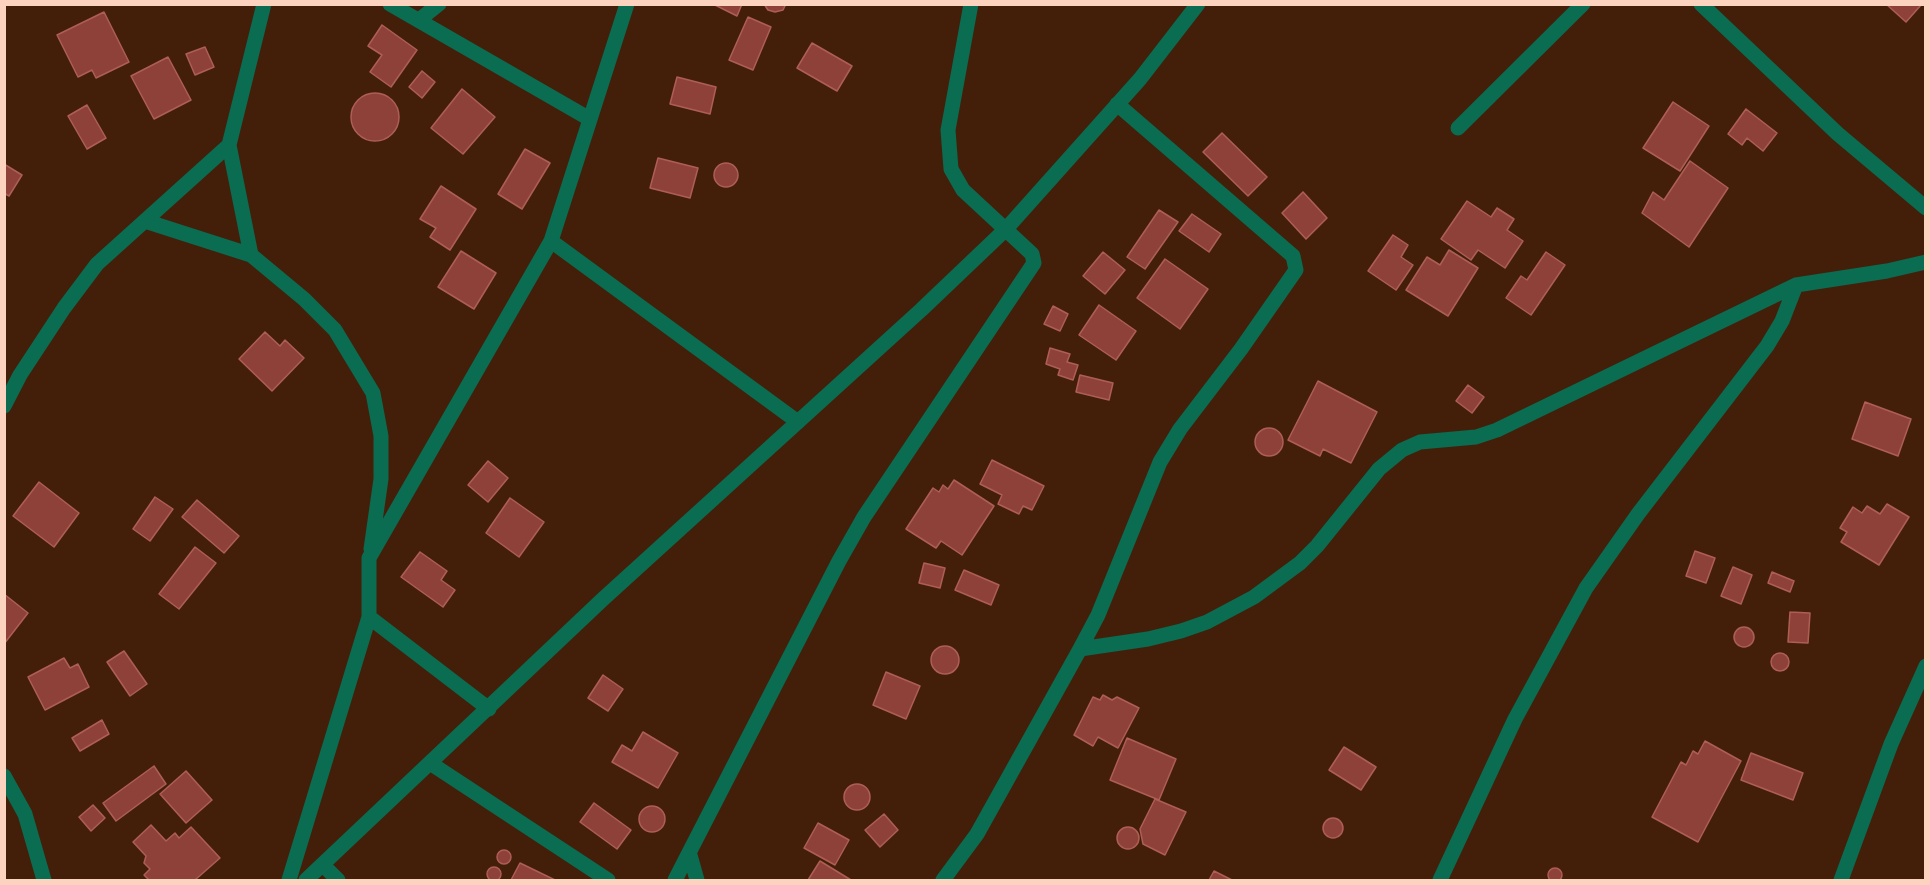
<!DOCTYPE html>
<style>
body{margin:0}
#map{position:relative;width:1930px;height:885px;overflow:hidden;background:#431f0a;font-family:"Libre Baskerville",serif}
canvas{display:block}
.frame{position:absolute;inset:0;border:6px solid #fbd3bf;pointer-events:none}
</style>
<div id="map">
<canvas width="1930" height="885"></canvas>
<div class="frame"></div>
</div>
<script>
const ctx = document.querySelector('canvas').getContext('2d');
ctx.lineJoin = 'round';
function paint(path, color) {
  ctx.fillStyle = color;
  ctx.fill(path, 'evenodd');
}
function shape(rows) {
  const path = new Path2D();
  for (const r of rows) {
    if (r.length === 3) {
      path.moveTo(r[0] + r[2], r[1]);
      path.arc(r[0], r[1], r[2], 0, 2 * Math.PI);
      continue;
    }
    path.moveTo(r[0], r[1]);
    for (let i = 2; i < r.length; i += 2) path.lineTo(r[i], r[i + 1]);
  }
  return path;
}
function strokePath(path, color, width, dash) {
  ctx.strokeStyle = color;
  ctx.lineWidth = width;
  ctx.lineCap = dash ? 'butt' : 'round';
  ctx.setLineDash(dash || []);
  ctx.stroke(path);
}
const building = shape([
 [713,4,742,4,737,16,713,4],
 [764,4,786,4,783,10,775,12,768,10,764,4],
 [1886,4,1922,4,1906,22,1886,4],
 [104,12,129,62,96,78,92,70,78,77,57,35,104,12],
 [748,17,771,27,753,70,729,60,748,17],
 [382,25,417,50,391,87,370,72,382,55,368,46,382,25],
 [812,43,852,66,837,91,797,68,812,43],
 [205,47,214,67,195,75,186,54,205,47],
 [168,57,191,100,154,119,131,76,168,57],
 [422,71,435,82,422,98,409,87,422,71],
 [677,77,716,87,710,114,670,104,677,77],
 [462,89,495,117,463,154,431,128,462,89],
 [375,117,24],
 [1673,102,1709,126,1680,171,1643,148,1673,102],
 [87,105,106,138,87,149,68,116,87,105],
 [1746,109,1777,133,1763,151,1747,138,1742,145,1728,134,1746,109],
 [1222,133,1267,177,1248,196,1203,152,1222,133],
 [525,149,550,163,522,209,498,194,525,149],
 [658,158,698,168,690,198,650,188,658,158],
 [1690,161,1728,188,1689,247,1642,213,1653,192,1664,200,1690,161],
 [726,175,12],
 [4,164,22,175,9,196,4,193,4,164],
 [441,186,476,209,450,250,430,237,436,228,420,219,441,186],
 [1303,192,1327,218,1306,239,1282,213,1303,192],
 [1467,201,1491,217,1497,208,1514,219,1507,230,1523,241,1505,268,1478,250,1471,260,1441,239,1467,201],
 [1159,210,1178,222,1145,269,1127,257,1159,210],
 [1192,214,1221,234,1209,252,1179,231,1192,214],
 [1393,235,1408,245,1401,257,1413,265,1396,290,1368,271,1393,235],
 [1449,250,1478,268,1448,316,1406,290,1427,257,1440,265,1449,250],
 [461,251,496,273,474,309,438,287,461,251],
 [1103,252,1125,270,1105,294,1083,276,1103,252],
 [1546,252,1565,265,1531,315,1506,298,1521,276,1527,280,1546,252],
 [1165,259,1208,289,1180,329,1137,298,1165,259],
 [1099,305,1136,331,1116,360,1079,335,1099,305],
 [1053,306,1068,314,1060,331,1044,324,1053,306],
 [265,332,280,346,285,340,304,358,272,391,239,359,265,332],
 [1050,348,1070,354,1067,362,1078,365,1073,380,1058,375,1060,369,1046,364,1050,348],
 [1080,375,1113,383,1109,400,1076,392,1080,375],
 [1318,381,1377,412,1351,463,1323,449,1320,456,1288,440,1318,381],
 [1468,385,1484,397,1472,413,1456,401,1468,385],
 [1865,402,1911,419,1898,456,1852,439,1865,402],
 [1269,442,14],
 [992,460,1044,486,1032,510,1023,506,1019,514,998,504,1002,495,980,484,992,460],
 [488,461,508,478,488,502,468,485,488,461],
 [954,480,994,506,962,555,941,541,936,548,906,529,933,488,939,492,943,485,948,489,954,480],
 [39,482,79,513,54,547,13,516,39,482],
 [155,497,173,509,150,541,133,529,155,497],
 [510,498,544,522,519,557,486,533,510,498],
 [197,500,239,536,224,553,182,517,197,500],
 [1887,504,1909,517,1879,565,1841,542,1847,532,1840,528,1853,507,1862,513,1867,506,1880,514,1887,504],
 [195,547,216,563,179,609,159,594,195,547],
 [1695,551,1715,558,1706,583,1686,576,1695,551],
 [420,552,447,571,441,580,455,590,443,607,401,577,420,552],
 [924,563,945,568,940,588,919,583,924,563],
 [1733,567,1752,575,1741,604,1721,596,1733,567],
 [964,570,999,585,991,605,955,590,964,570],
 [1772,572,1794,581,1790,592,1768,583,1772,572],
 [4,594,28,613,4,644,4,594],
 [1790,612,1810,613,1808,643,1788,642,1790,612],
 [1744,637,10],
 [945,660,14],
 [124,651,147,684,130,696,107,662,124,651],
 [1780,662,9],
 [64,658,70,668,78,664,89,687,45,710,28,677,64,658],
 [886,672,920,686,906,719,873,705,886,672],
 [603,675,623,689,608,711,588,698,603,675],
 [1103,695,1112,700,1117,697,1139,708,1118,748,1098,737,1093,746,1074,735,1093,697,1100,700,1103,695],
 [102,720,109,734,80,751,72,738,102,720],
 [643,732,678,753,658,788,612,762,622,745,632,751,643,732],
 [1127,738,1176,759,1159,800,1110,780,1127,738],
 [1705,741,1741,761,1698,842,1652,817,1681,762,1686,765,1693,751,1698,754,1705,741],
 [1344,747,1376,767,1361,790,1329,770,1344,747],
 [1751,753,1803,773,1793,800,1741,780,1751,753],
 [154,766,166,784,116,821,103,803,154,766],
 [186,771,212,800,186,823,160,794,186,771],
 [857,797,13],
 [1155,799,1186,812,1165,855,1143,844,1140,829,1155,799],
 [594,803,631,830,617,849,580,822,594,803],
 [93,805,105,818,91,831,79,817,93,805],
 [652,819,13],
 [884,814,898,830,880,847,865,830,884,814],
 [1333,828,10],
 [818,823,849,840,835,865,804,848,818,823],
 [151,825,166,841,175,833,179,838,191,827,220,858,195,880,149,880,144,875,150,869,144,863,146,856,133,842,151,825],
 [1128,838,11],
 [504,857,7],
 [820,861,851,880,808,880,820,861],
 [520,863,555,880,511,880,520,863],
 [494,874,7],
 [1555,875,7],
 [1214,871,1232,880,1209,880,1214,871]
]);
paint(building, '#8e4139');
strokePath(building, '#ae5e55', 1.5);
strokePath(shape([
 [264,4,229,145,251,255,304,299,335,330,373,393,381,436,381,479,371,549],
 [390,4,588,118],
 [1701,4,1838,134,1926,208],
 [419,20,439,4],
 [1458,128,1583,4],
 [145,221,251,255],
 [551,241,798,422],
 [4,406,20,375,64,308,97,264,229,145],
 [369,617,489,709],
 [1080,649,1148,639,1181,631,1207,622,1254,597,1300,563,1317,546,1379,469,1402,450,1420,442,1476,437,1497,430,1796,285,1887,271,1926,262],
 [430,763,608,880],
 [4,776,25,814,44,880],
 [690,855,697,880],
 [323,865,338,880],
 [289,880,369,617,369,558,551,241,627,4],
 [306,880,603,599,921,310,1006,229,1140,79,1198,4],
 [675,880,839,561,864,517,1034,263,1032,254,963,190,951,169,948,130,971,4],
 [943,880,977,834,1080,649,1098,615,1160,462,1180,429,1241,349,1296,270,1293,256,1117,104],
 [1440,880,1515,719,1586,588,1638,514,1767,346,1782,321,1796,285],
 [1841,880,1891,744,1926,666]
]), '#0a6c51', 15);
</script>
